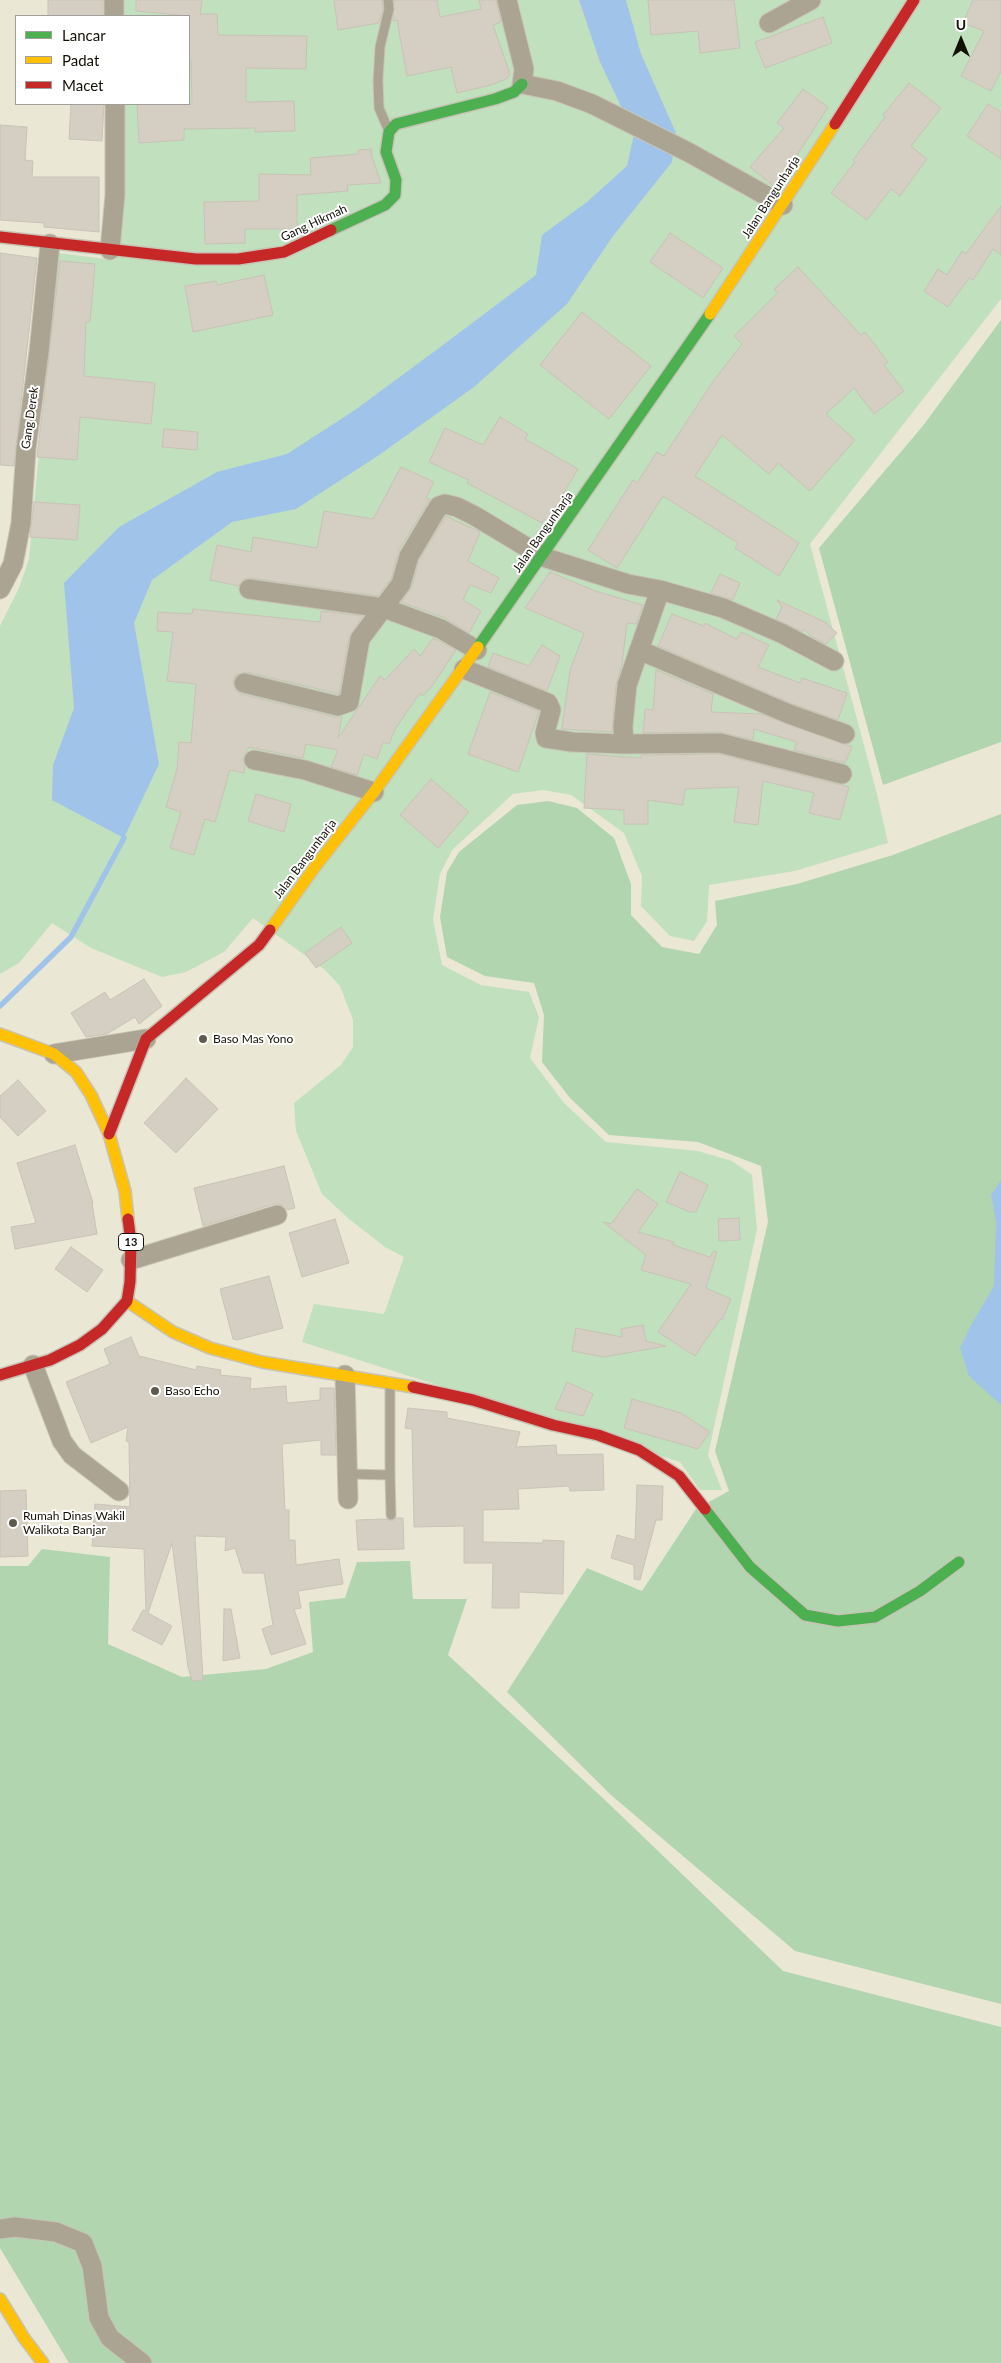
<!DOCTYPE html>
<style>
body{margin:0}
#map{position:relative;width:1001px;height:2363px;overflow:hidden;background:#ebe7d5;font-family:Lato,sans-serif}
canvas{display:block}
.legend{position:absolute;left:15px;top:15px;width:175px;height:90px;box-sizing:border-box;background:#fff;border:1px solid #a09f9b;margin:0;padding:6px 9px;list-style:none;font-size:15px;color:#121005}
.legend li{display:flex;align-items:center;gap:10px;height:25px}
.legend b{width:25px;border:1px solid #a09f9b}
.north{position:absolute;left:936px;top:15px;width:50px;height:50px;-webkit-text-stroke:4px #fff;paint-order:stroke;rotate:0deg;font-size:14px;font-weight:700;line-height:20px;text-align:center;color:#121005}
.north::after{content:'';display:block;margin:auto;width:18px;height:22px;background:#121005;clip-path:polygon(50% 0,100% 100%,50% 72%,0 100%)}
</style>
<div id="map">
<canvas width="1001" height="2363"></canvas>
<ul class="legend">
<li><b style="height:6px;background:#4caf50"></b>Lancar</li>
<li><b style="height:6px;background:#ffc107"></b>Padat</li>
<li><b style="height:6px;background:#c62828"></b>Macet</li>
</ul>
<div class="north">U</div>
</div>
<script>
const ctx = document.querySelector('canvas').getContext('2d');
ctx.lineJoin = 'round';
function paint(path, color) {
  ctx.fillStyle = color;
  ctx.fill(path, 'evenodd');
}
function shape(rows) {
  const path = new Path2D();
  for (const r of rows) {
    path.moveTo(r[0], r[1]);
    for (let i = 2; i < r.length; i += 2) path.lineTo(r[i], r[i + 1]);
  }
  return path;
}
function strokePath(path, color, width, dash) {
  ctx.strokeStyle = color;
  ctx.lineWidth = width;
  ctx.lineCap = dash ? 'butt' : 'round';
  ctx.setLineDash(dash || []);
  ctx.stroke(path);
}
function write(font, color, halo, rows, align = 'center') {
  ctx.font = font + ' Lato,sans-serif';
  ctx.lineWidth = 4;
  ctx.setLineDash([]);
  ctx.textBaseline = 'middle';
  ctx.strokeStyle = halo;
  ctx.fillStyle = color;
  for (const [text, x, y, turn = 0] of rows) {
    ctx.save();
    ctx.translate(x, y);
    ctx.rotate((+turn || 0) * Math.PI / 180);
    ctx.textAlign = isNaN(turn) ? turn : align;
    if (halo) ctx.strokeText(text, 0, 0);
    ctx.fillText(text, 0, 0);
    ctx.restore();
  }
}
paint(shape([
 [124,0,1001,0,1001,299,810,544,877,794,888,843,795,871,709,885,707,921,694,941,670,936,641,906,642,876,624,833,571,795,543,790,513,794,452,850,440,874,433,919,442,965,481,985,529,992,539,1017,530,1058,564,1103,606,1142,698,1151,732,1161,752,1175,757,1229,708,1455,722,1490,700,1490,680,1462,302,1342,314,1304,384,1314,404,1257,385,1247,349,1219,322,1194,296,1131,294,1103,341,1065,353,1047,353,1020,340,986,324,969,253,918,224,952,186,972,162,977,91,948,52,923,19,963,0,974,0,626,19,588,29,559,58,253,115,260,124,104,189,104,189,16,124,16]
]), '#c1e0be');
paint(shape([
 [1001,320,1001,742,883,785,819,548,922,427],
 [548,801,577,808,614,838,631,884,631,915,662,947,699,954,717,925,715,901,797,884,893,855,1001,814,1001,2004,795,1951,611,1795,507,1692,587,1568,642,1591,696,1509,729,1491,715,1451,768,1222,761,1166,698,1142,609,1135,570,1098,542,1062,544,1015,534,983,485,976,447,957,440,917,447,872,459,852,517,805],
 [42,1549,110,1557,108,1644,182,1677,266,1669,313,1652,309,1602,345,1598,357,1562,410,1561,413,1599,467,1599,448,1655,606,1801,783,1971,1001,2027,1001,2363,69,2363,0,2248,0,1566,28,1566]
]), '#b1d5af');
paint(shape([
 [579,0,626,0,641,54,676,133,672,162,613,236,567,304,474,387,379,455,296,509,232,522,152,580,134,623,159,764,124,838,52,800,53,765,74,708,64,583,119,527,217,472,287,454,355,410,443,345,536,275,542,235,587,202,627,166,634,134,600,62],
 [1001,1180,1001,1405,969,1376,960,1348,971,1325,994,1286,996,1222,991,1195]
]), '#a0c4e9');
strokePath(shape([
 [0,1006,71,937,124,838]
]), '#a0c4e9', 5.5);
const building = shape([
 [48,0,103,0,103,16,48,16,48,0],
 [136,0,202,0,200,14,217,14,218,35,307,36,306,69,246,68,246,102,294,101,295,131,255,132,255,128,184,129,184,140,139,143,137,104,192,104,191,60,189,60,189,16,136,11,136,0],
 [334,0,382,0,383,9,379,23,338,30,334,0],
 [394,0,437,0,440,17,481,9,479,0,496,0,501,22,493,25,510,74,506,79,491,85,457,93,451,67,407,76,397,20,393,21,394,0],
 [648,0,734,0,740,48,700,53,698,31,651,35,648,0],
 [973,0,1001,0,1001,71,991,91,961,76,984,31,963,23,973,0],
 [823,17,832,43,765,68,755,42,823,17],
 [909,83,941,108,911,146,927,159,900,196,891,189,867,220,831,193,855,162,853,160,885,117,883,115,909,83],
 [803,89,828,107,776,188,750,167,784,128,777,123,803,89],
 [71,104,104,104,102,141,69,139,71,104],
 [988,104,1001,112,1001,159,967,136,988,104],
 [0,125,27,127,25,160,33,161,32,177,99,177,99,232,44,227,44,223,0,220,0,125],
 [371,149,372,157,381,183,347,185,348,191,297,195,297,229,245,229,245,243,205,244,204,202,259,201,259,174,311,175,310,158,358,154,358,150,371,149],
 [1001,206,1001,255,993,249,973,280,969,278,948,307,924,291,938,269,947,275,962,251,966,254,1001,206],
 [670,233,723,268,703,298,650,262,670,233],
 [0,253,37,258,14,466,0,465,0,253],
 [60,261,95,264,90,322,86,322,84,376,155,383,151,424,80,417,77,460,37,457,60,261],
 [798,267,861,335,865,332,888,362,884,365,904,391,874,414,854,388,826,414,855,440,810,491,778,463,769,474,722,435,695,476,799,543,779,576,735,548,738,543,663,496,617,568,588,550,633,480,637,483,657,452,664,456,714,380,742,344,734,336,778,293,774,289,798,267],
 [264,275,273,315,193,332,185,286,216,281,217,285,264,275],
 [582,312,651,366,609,419,540,365,582,312],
 [500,417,528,434,525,439,578,469,547,521,544,519,542,523,467,483,469,480,429,462,445,428,483,445,500,417],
 [164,429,198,432,197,450,162,447,164,429],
 [401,467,434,482,426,498,430,499,399,550,391,579,378,596,251,578,244,579,239,586,210,580,217,545,251,552,253,537,317,548,324,511,373,519,401,467],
 [34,502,80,505,77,540,30,537,34,502],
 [446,516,480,532,468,561,499,578,491,593,470,585,463,600,481,611,469,633,445,618,401,602,412,587,419,560,446,516],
 [550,572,595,591,643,605,636,624,627,623,622,664,616,684,612,732,562,729,570,670,584,633,525,608,550,572],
 [720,574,740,583,733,600,711,593,720,574],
 [777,600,825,622,837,633,826,644,812,637,804,629,803,632,776,619,782,607,777,600],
 [193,609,320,622,321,611,363,616,349,637,339,694,247,672,236,675,233,681,236,691,241,694,335,717,342,717,338,738,380,676,385,680,414,649,420,656,433,638,456,650,430,689,422,696,420,693,395,729,389,744,383,742,377,759,364,754,357,775,331,767,338,750,306,744,303,758,249,747,243,757,245,766,244,773,230,770,215,822,205,819,194,855,170,848,181,812,166,807,177,769,179,742,191,743,196,684,167,681,173,632,157,631,158,612,192,614,193,609],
 [672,614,704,626,705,623,737,639,741,632,769,645,758,667,800,683,802,678,847,693,838,720,793,704,658,646,672,614],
 [542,645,560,656,547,691,488,667,493,653,529,666,542,645],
 [656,670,713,694,711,712,761,714,852,747,845,763,794,750,797,742,754,729,753,740,720,732,643,733,645,709,653,710,656,670],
 [490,692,539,711,518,772,468,754,490,692],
 [587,754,641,758,641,755,719,754,849,787,840,820,809,813,814,793,763,781,758,825,734,822,739,787,685,789,683,805,648,800,648,824,624,824,624,810,584,808,587,754],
 [431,779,469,812,438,848,400,815,431,779],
 [256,794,291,804,284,832,248,821,256,794],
 [341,927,352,943,316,968,305,953,341,927],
 [144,979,162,1006,139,1024,135,1017,107,1034,86,1037,71,1013,105,992,110,1000,144,979],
 [186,1078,218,1109,176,1153,144,1123,186,1078],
 [18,1080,46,1111,18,1136,0,1117,0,1096,18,1080],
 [75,1145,93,1203,92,1203,97,1234,15,1249,11,1227,36,1223,17,1163,75,1145],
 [284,1166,295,1208,287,1210,280,1204,274,1204,203,1226,194,1188,284,1166],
 [680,1172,708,1185,696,1212,690,1212,666,1202,680,1172],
 [637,1189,658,1204,638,1232,674,1242,673,1245,710,1257,714,1251,717,1252,706,1288,731,1299,722,1320,720,1319,695,1356,658,1332,691,1284,641,1270,646,1255,603,1222,611,1224,637,1189],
 [739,1218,740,1240,719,1241,718,1219,739,1218],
 [335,1219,349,1263,302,1277,289,1233,335,1219],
 [71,1247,103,1270,87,1292,55,1269,71,1247],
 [269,1276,283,1328,237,1340,233,1339,220,1289,269,1276],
 [643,1325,646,1341,666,1346,604,1357,572,1351,576,1328,622,1337,621,1329,643,1325],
 [131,1337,139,1356,196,1370,197,1366,221,1370,220,1375,251,1378,250,1389,286,1386,287,1403,320,1400,320,1388,334,1388,336,1455,321,1455,321,1440,282,1444,285,1510,289,1510,289,1540,295,1540,296,1565,339,1559,343,1584,298,1591,301,1608,294,1609,306,1644,271,1655,262,1629,273,1625,264,1573,243,1573,235,1548,225,1551,226,1537,195,1536,203,1680,192,1681,188,1667,172,1543,148,1613,172,1626,162,1645,132,1630,143,1610,146,1611,144,1549,92,1546,95,1504,130,1507,129,1442,126,1441,128,1427,91,1443,66,1382,110,1364,104,1349,131,1337],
 [567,1382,593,1394,583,1416,555,1409,567,1382],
 [632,1399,681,1413,710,1432,698,1449,624,1428,632,1399],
 [408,1408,447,1412,447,1418,520,1432,516,1447,556,1445,557,1455,603,1454,604,1490,570,1491,569,1486,518,1489,519,1509,483,1510,483,1542,543,1543,543,1540,564,1541,563,1594,519,1592,519,1608,492,1608,493,1563,464,1563,464,1526,414,1527,412,1429,405,1428,408,1408],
 [637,1485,663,1486,662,1520,656,1520,640,1580,634,1579,634,1565,611,1558,617,1535,635,1540,637,1485],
 [26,1490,28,1556,0,1557,0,1491,26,1490],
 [396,1518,403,1518,404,1549,358,1550,356,1520,386,1519,392,1521,396,1518],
 [224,1609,231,1609,240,1658,223,1661,224,1609]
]);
paint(building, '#d5cec2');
strokePath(building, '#c9c2b6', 1);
const lane = shape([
 [388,129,379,108,378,80,380,47,389,9,388,0],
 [347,1474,390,1475,390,1385],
 [390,1475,391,1515]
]);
const street = shape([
 [114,0,114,16],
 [507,0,524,69,522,84,557,91,592,104,688,152,783,205],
 [769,23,811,0],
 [110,250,115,195,115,104],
 [0,589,13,564,21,523,26,449,39,352,50,244],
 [249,589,384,608,441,629,477,650],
 [639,650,789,714,845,734],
 [464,669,548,703,551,710,545,733,546,738,572,742,624,744,720,743,842,774],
 [244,683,338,706,349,702,360,639,401,584,409,556,434,514,439,506,445,504,457,507,475,516,543,557,628,584,660,590,723,608,781,633,834,661],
 [624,744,623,726,627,685,660,590],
 [254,760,305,770,374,792],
 [54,1054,146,1039],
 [131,1260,277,1215],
 [33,1365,62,1441,72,1455,119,1491],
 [345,1375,348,1499],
 [0,2229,15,2227,56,2232,83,2243,92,2266,99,2318,110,2338,142,2363]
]);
const fast = shape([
 [331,230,385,205,395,195,396,180,386,152,389,132,396,124,495,99,514,92,522,84],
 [478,647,710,314],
 [705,1509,750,1567,805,1615,838,1621,875,1617,920,1591,959,1562]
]);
const slow = shape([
 [710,314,835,124],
 [270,930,314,868,374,792,478,647],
 [0,1034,54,1054,76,1072,91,1095,109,1134,125,1191,128,1219],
 [127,1301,173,1332,210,1348,262,1362,413,1387],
 [0,2299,24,2338,43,2363]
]);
const jam = shape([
 [835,124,914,0],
 [0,237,196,259,238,259,284,252,331,230],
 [109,1134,146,1039,259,945,270,930],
 [0,1375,50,1360,80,1345,102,1329,127,1301,130,1282,131,1242,128,1219],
 [413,1387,473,1400,553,1425,598,1435,639,1450,679,1476,705,1509]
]);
strokePath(lane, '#c7c4b5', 11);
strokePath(street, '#c7c4b5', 21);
strokePath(fast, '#c7c4b5', 14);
strokePath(slow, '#c7c4b5', 14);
strokePath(jam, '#c7c4b5', 14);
strokePath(lane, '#aca492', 9);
strokePath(street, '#aca492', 19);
strokePath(fast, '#4caf50', 11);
strokePath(slow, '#ffc107', 11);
strokePath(jam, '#c62828', 11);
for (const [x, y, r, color] of [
 [203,1039,5,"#5e5b4e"],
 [155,1391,5,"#5e5b4e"],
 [13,1523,5,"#5e5b4e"]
]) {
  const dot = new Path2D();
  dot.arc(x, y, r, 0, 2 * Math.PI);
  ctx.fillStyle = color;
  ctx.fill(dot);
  strokePath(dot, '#fff', 2);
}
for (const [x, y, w] of [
 [131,1242,25]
]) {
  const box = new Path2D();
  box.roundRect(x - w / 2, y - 8.5, w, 17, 4);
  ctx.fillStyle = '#fff';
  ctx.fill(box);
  strokePath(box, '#121005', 1);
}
write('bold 11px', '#121005', null, [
 ["13",131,1242]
]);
write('12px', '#121005', '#fff', [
 ["Jalan Bangunharja",771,197,-57],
 ["Gang Hikmah",314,223,-25],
 ["Gang Derek",30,418,-82],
 ["Jalan Bangunharja",543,532,-55],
 ["Jalan Bangunharja",305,859,-53]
]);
write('12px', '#121005', '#fff', [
 ["Baso Mas Yono",213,1039],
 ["Baso Echo",165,1391],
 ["Rumah Dinas Wakil",23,1516],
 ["Walikota Banjar",23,1530]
], 'left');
</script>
